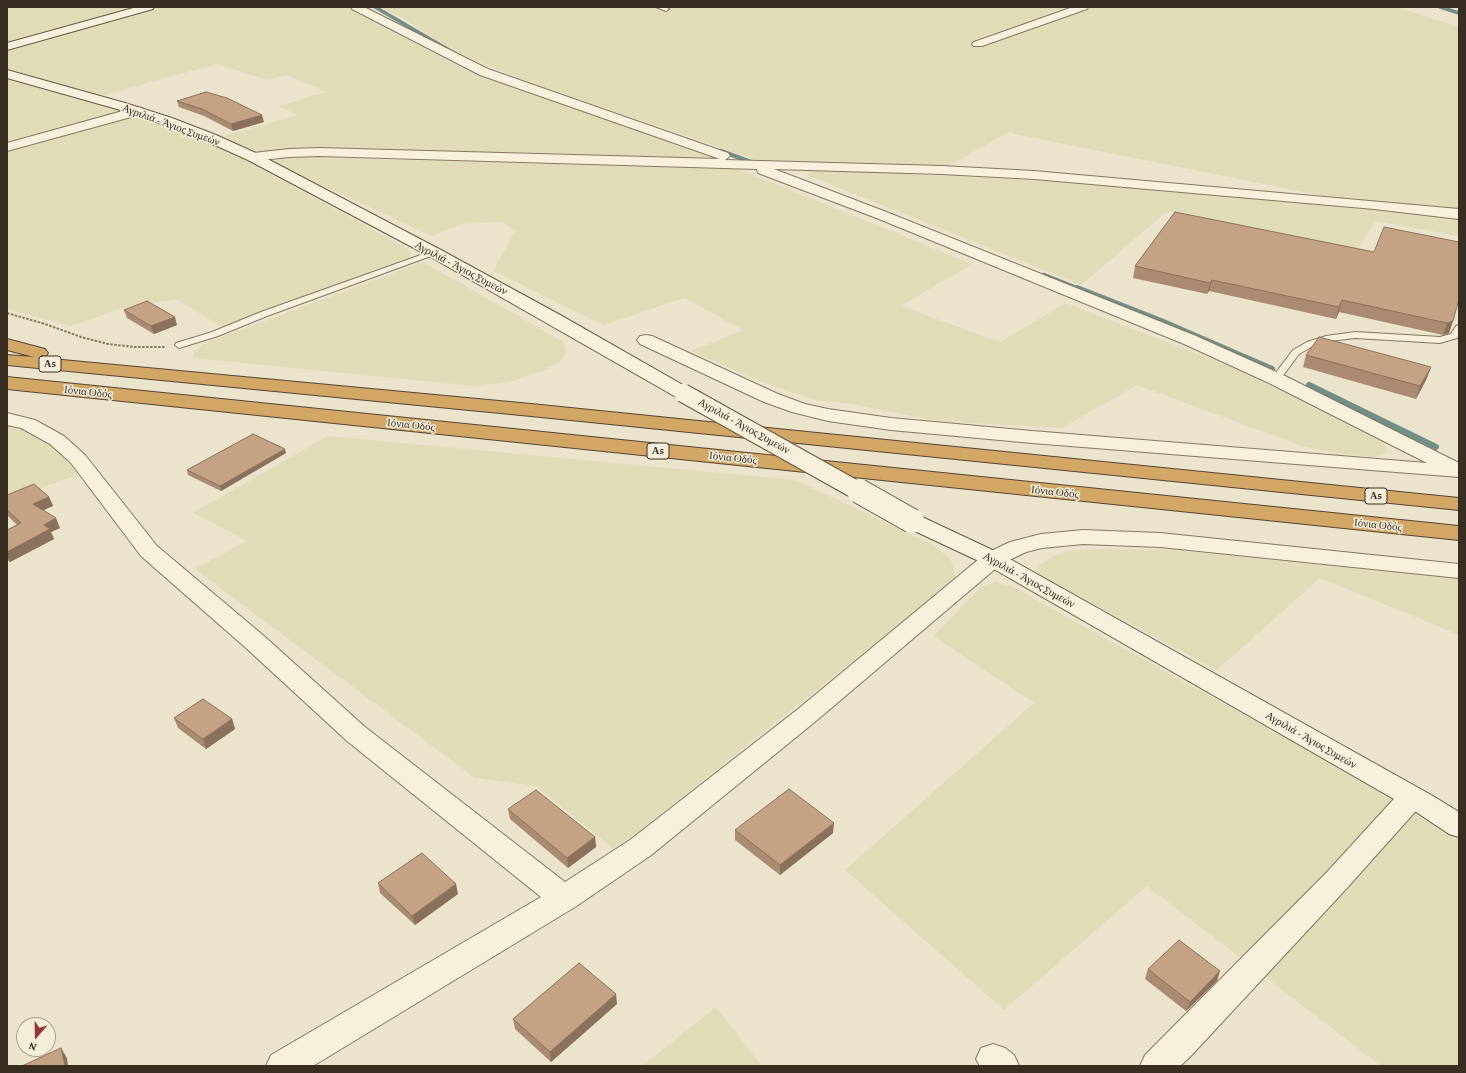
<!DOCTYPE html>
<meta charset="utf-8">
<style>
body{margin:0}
#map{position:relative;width:1466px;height:1073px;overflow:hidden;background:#ebe3cb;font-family:"Crimson Pro",serif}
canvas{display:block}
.frame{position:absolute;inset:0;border:8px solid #392e22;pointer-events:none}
.north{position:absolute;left:16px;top:1017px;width:40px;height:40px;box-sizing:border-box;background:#f3edda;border:1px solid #a9a190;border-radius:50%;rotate:200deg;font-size:11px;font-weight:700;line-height:16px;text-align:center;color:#392e22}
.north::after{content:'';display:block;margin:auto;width:14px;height:18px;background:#913835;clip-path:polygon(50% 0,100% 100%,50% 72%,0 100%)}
</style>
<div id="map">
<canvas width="1466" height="1073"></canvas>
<div class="frame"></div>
<div class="north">N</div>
</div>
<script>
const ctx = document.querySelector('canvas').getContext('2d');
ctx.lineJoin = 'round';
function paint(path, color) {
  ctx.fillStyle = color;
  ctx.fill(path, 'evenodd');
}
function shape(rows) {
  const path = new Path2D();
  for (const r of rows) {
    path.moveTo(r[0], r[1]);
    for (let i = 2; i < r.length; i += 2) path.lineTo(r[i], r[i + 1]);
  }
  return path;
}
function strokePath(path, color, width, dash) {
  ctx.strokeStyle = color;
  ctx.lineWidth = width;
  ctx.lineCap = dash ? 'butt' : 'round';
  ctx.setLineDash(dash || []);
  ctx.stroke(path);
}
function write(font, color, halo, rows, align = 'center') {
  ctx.font = font + ' "Crimson Pro",serif';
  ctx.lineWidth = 3;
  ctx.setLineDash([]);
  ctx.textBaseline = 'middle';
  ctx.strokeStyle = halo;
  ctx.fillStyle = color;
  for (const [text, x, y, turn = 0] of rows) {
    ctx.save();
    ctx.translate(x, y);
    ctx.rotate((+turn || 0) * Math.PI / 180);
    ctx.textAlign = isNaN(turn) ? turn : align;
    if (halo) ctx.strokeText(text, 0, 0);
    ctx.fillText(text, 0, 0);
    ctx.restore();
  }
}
paint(shape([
 [7,7,145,7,7,45],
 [158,7,345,7,472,73,726,160,267,152,253,150,221,137,298,115,278,106,326,92,286,75,267,80,217,64,100,96,7,70,7,49],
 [379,7,1396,7,1459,27,1459,212,1343,200,1015,134,1011,131,944,168,759,161,532,83,472,59,437,40,403,18],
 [7,78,122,111,205,140,242,158,408,249,411,254,407,259,223,328,177,299,123,308,71,326,7,309],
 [288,157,735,169,751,174,972,264,901,306,1000,342,1066,303,1234,368,1370,432,1383,441,1386,448,1386,454,1374,457,1338,454,1299,445,1137,385,1062,428,938,421,852,404,814,400,754,379,691,351,743,330,684,298,604,325,493,271,515,231,503,222,466,223,432,236,273,163,276,159],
 [820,169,1046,181,1459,216,1459,236,1376,221,1354,254,1177,211,1165,213,1081,285,807,175,809,170],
 [423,262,564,342,566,353,560,362,542,371,510,382,475,386,193,358,195,351,203,344],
 [7,425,28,432,50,444,79,474,7,501],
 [328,436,795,480,931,544,950,558,955,571,955,582,906,619,615,850,536,786,475,778,195,569,247,541,193,513],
 [1113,549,1173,550,1459,579,1459,635,1320,578,1217,670,1037,574,1039,566,1052,556,1073,550],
 [996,582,1013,587,1391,796,1459,838,1459,1066,1381,1066,1147,886,1004,1010,845,870,1034,703,933,636,980,588],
 [716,1007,762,1066,642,1066]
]), '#e0dcb8');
strokePath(shape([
 [375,7,456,54],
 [1440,7,1459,13]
]), '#718e88', 3.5);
strokePath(shape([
 [721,151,751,162],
 [1044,275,1079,289]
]), '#718e88', 4.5);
strokePath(shape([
 [1077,288,1161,321,1272,369],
 [1309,385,1436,447]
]), '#718e88', 6);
const lane = shape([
 [656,7,665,7,669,9,666,11,656,7],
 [432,251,438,251,439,253,267,316,218,336,179,348,175,345,176,343,212,332,261,312,432,251],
 [1459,325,1459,335,1457,338,1440,343,1355,338,1330,341,1313,346,1299,354,1279,381,1276,382,1271,379,1293,350,1307,342,1326,336,1355,332,1440,337,1451,334,1456,326,1459,325]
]);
const street = shape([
 [351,7,364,7,488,69,728,153,730,156,725,160,942,166,1034,171,1459,209,1459,219,1374,209,1034,179,942,174,774,169,889,213,1196,336,1283,375,1459,463,1459,477,1032,443,891,430,828,421,792,412,764,402,640,344,637,340,640,336,646,335,652,336,778,394,805,404,828,409,891,418,1032,431,1427,463,1269,383,1184,344,879,219,758,173,757,169,319,156,289,157,253,161,248,160,246,157,248,154,253,153,289,149,319,148,720,159,480,75,352,9,351,7],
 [1073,7,1088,7,1087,9,982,46,974,46,972,44,974,42,1073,7],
 [137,107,142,108,143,111,142,114,7,151,7,143,137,107],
 [7,413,35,420,64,436,85,455,157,546,264,636,365,727,565,882,630,840,798,709,985,554,1010,542,1041,534,1083,530,1160,533,1459,564,1459,578,1160,547,1083,544,1042,548,1026,552,1001,564,816,721,650,856,575,907,313,1066,266,1066,271,1055,541,897,347,741,246,648,141,556,71,463,50,444,21,428,7,425,7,413],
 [1412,787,1422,790,1426,797,1422,804,1347,888,1188,1059,1180,1066,1140,1066,1145,1055,1327,872,1402,790,1412,787],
 [993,1044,1005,1048,1014,1055,1019,1066,980,1066,976,1059,981,1048,993,1044]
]);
const secondary = shape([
 [137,7,154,7,153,9,7,50,7,43,137,7],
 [7,70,125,103,172,118,216,135,258,154,441,250,562,316,690,389,692,393,690,397,683,399,676,397,429,256,248,160,206,141,162,124,117,109,7,78,7,70],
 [912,515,920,516,1001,554,1433,796,1459,812,1459,837,1449,834,1413,810,985,564,904,526,901,521,904,516,912,515]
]);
const highway = shape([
 [7,339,45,349,48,353,45,357,41,358,531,404,1459,498,1459,510,531,416,7,365,7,355,34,357,7,350,7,339],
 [7,377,1459,526,1459,540,7,389,7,377]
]);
strokePath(lane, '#877660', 2);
strokePath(street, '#877660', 2);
strokePath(secondary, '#695843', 2);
strokePath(highway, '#554534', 2);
strokePath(shape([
 [7,313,45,324,81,337,108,344,135,347,165,347]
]), '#877660', 2, [2.5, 1.5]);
paint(lane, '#f7f0dd');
paint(street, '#f7f0dd');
paint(secondary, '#f7f0dd');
paint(highway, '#d2a664');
const secondaryBridgeFar1 = shape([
 [683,393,860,492]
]);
const secondaryBridge = shape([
 [859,491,912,521]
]);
strokePath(secondaryBridgeFar1, '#695843', 20, []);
strokePath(secondaryBridge, '#695843', 26, []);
strokePath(secondaryBridgeFar1, '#f7f0dd', 18);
strokePath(secondaryBridge, '#f7f0dd', 24);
paint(shape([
 [177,101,264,122,233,131,204,116,179,107],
 [1175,212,1453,321,1449,333,1443,335,1339,312,1336,319,1209,291,1207,294,1133,278,1135,266],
 [124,310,177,325,154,334,127,318],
 [1306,355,1431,367,1426,380,1416,399,1303,367],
 [286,453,221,491,188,475,187,470],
 [7,495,49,497,53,506,43,510,60,528,51,532,54,539,10,562,7,560,7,530,17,525,7,515],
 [174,718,232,719,235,729,206,749,178,728],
 [508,809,595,837,596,847,568,868,510,819],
 [735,830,833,833,780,875,735,840],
 [378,883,458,894,415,925,380,893],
 [1148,969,1217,981,1186,1011,1145,979],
 [617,1004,551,1062,515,1029,513,1019]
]), '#aa8b72');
paint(shape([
 [262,115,264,122,233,131,231,124],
 [1212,280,1209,291,1207,294,1210,283],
 [1342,300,1339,312,1336,319,1339,307],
 [175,317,177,325,154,334,151,326],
 [1453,321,1449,333,1443,335,1447,323],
 [1431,367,1426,380,1416,399,1420,386],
 [285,449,286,453,221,491,220,486],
 [49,497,53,506,37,513,33,504],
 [56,518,60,528,51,532,54,539,10,562,7,555,7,552,44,525],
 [232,719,235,729,206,749,203,739],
 [834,823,833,833,780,875,780,865],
 [595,837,596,847,568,868,567,858],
 [456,884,458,894,415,925,412,916],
 [1220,971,1217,981,1186,1011,1190,1002],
 [616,994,617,1004,551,1062,550,1052],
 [61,1048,67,1058,68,1066,65,1066]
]), '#8b715c');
const building = shape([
 [206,92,227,98,262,115,231,124,202,109,177,101,206,92],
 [1175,212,1374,252,1384,227,1459,242,1459,299,1453,321,1447,323,1342,300,1339,307,1212,280,1210,283,1135,266,1175,212],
 [147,301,175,317,151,326,124,310,147,301],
 [1319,337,1431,367,1420,386,1306,355,1319,337],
 [253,434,285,449,220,486,187,470,253,434],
 [34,484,49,497,33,504,56,518,44,525,50,529,7,552,7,530,21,523,7,510,7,495,34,484],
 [203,699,232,719,203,739,174,718,203,699],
 [789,789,834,823,780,865,735,830,789,789],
 [536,790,595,837,567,858,508,809,536,790],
 [422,853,456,884,412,916,378,883,422,853],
 [1179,940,1220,971,1190,1002,1148,969,1179,940],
 [579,963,616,994,550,1052,513,1019,579,963],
 [61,1048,65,1066,22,1066,61,1048]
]);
paint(building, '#c6a284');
strokePath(building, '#8b715c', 1);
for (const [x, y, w] of [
 [50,364,22],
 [658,451,22],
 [1376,496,22]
]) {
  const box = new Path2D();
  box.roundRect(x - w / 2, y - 8, w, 16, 3);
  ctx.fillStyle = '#f3edda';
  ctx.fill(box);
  strokePath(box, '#392e22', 1);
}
write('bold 10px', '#392e22', null, [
 ["Α5",50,364],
 ["Α5",658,451],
 ["Α5",1376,496]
]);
write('11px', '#392e22', '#f3edda', [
 ["Αγριλιά - Άγιος Συμεών",171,125,20],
 ["Αγριλιά - Άγιος Συμεών",461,268,28],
 ["Ιόνια Οδός",88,392,6],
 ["Ιόνια Οδός",411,425,6],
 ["Αγριλιά - Άγιος Συμεών",744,426,29],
 ["Ιόνια Οδός",733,458,6],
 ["Ιόνια Οδός",1055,492,6],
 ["Ιόνια Οδός",1378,525,6],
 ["Αγριλιά - Άγιος Συμεών",1029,580,29],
 ["Αγριλιά - Άγιος Συμεών",1311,740,30]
]);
</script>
